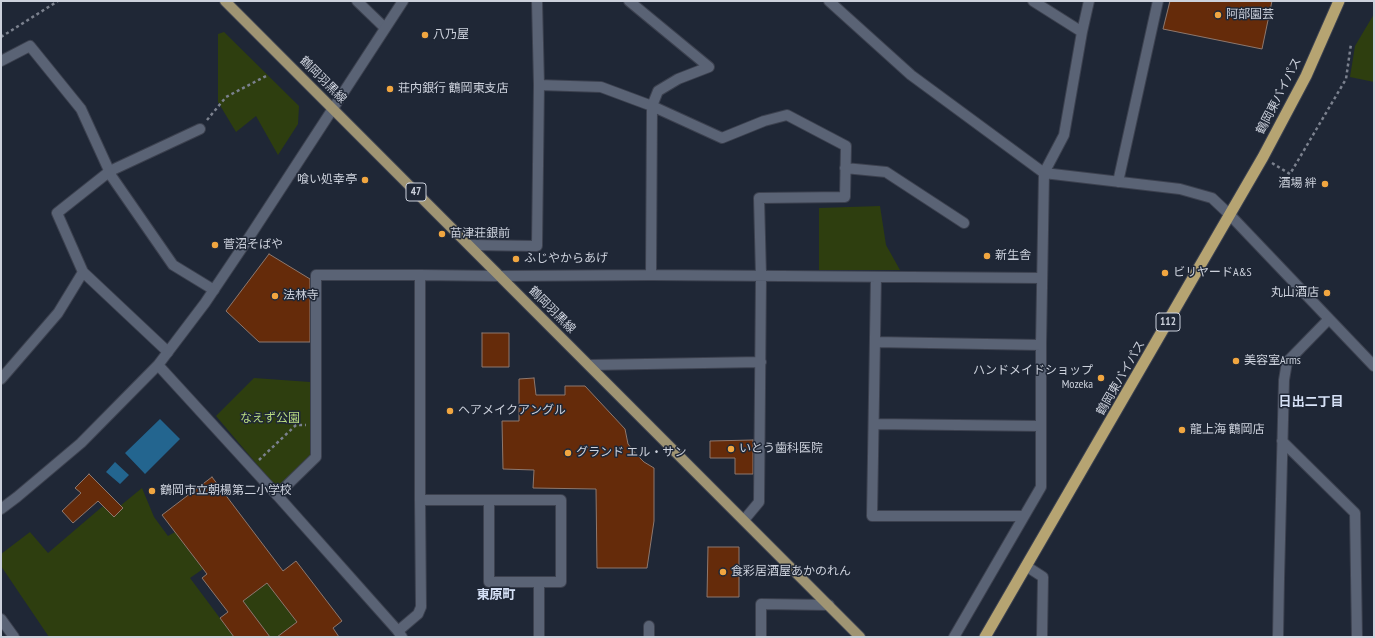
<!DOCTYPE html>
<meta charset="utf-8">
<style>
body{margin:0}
#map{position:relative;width:1375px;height:638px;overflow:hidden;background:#1f2736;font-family:"PT Sans Narrow",sans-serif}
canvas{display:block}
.frame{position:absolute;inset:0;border:2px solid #ccd1dc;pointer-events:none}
</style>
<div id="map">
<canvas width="1375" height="638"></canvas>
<div class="frame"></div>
</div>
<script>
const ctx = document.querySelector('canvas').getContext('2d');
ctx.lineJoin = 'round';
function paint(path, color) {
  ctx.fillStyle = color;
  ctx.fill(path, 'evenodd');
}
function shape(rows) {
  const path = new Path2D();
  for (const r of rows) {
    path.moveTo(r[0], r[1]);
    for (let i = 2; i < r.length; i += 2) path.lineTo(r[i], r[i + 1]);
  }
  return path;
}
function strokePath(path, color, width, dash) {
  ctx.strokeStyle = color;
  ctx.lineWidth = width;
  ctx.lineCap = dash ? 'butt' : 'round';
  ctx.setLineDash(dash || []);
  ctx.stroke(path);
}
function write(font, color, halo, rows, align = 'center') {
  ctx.font = font + ' "PT Sans Narrow","Noto Sans JP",sans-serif';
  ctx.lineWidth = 3;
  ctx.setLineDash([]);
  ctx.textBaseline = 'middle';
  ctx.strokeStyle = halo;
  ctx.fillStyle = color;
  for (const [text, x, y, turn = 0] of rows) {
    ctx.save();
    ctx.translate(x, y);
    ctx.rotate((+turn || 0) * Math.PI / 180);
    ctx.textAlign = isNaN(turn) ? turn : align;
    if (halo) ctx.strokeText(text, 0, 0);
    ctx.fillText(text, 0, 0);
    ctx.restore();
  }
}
paint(shape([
 [1374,14,1374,82,1350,77,1355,46],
 [224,32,299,106,298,124,278,155,256,116,236,132,218,102,218,34],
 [880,206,886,245,900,270,819,270,819,208],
 [254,378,310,382,310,456,277,488,216,416],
 [142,488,154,517,168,536,175,532,203,569,190,578,234,637,49,637,1,566,1,554,30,532,48,553,103,506,114,517,120,506],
 [267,583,297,622,277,637,270,637,243,601]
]), '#2e3e0f');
paint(shape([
 [160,419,180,439,145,474,125,453],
 [115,462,129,475,120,484,106,472]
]), '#23658f');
const building = shape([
 [1170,1,1272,1,1262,49,1163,29,1170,1],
 [269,254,310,279,310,342,259,342,226,311,269,254],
 [482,333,509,333,509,367,482,367,482,333],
 [534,378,536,395,565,395,565,386,585,386,625,429,628,444,636,454,644,462,654,468,654,521,647,568,597,568,596,489,533,488,534,470,503,469,502,421,519,421,519,379,534,378],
 [753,440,753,474,735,474,735,458,710,458,710,441,753,440],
 [89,474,123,508,114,517,98,501,73,523,62,511,81,493,75,488,89,474],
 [212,477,283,571,296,561,342,621,333,628,339,637,277,637,297,622,267,583,243,601,270,637,234,637,220,618,228,612,202,578,207,574,162,515,212,477],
 [708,547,739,547,739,597,707,597,708,547]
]);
paint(building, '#652b0a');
strokePath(building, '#8e786e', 1);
const minor = shape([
 [357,1,385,28],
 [537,1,539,85,601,87,652,106,651,275],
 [629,1,709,67,678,79,658,91,652,106,722,138,764,121,787,115,846,146,845,197,759,198,761,276,759,502,744,520],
 [829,1,911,75,1044,173,1180,189,1212,198,1230,215,1374,366],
 [1033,1,1082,32],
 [1,61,30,46,81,109,112,177,173,265,214,290],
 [845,168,886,172,964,223],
 [1118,182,1158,1],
 [470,245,537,246,539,85],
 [83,272,168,352],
 [876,277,872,516,1024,516],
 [875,342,1041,345],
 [589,365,761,362],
 [1,379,58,313,83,272,57,213,110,171,200,129],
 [874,424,1041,426],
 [1282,441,1355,513,1357,637],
 [277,495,316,457,316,275,420,275],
 [489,500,561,500,561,582,489,582,489,500,420,500,420,275,500,276,651,275,1042,278],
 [1026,566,1043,577,1042,637],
 [539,582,539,637],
 [398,631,418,614,421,607,420,500],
 [649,637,649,626],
 [761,637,761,604,829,605],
 [954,637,1041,487,1041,345,1044,173,1064,135,1082,32,1089,1],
 [1278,637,1279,579,1284,380,1287,362,1328,320]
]);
const tertiary = shape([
 [158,365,277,495,398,631,402,637],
 [1,509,17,497,81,443,158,365,205,303,248,239,403,1],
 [1,619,14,637]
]);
const primary = shape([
 [225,1,860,637]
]);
const trunk = shape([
 [985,637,1263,157,1306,76,1339,1]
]);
strokePath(minor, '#3c414f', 12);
strokePath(tertiary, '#3c414f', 12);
strokePath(primary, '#3c414f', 12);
strokePath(trunk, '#3c414f', 13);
strokePath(shape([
 [1,37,58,1],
 [207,120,226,97,268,75],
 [1272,163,1290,174,1346,79,1351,44],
 [259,460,296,425,306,425]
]), '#7b818e', 2.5, [3, 3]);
strokePath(minor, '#5a6375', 10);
strokePath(tertiary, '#5a6375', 10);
strokePath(primary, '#9f9473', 10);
strokePath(trunk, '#b6a472', 11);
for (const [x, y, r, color] of [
 [1218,15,4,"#f1a640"],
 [425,35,4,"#f1a640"],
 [390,89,4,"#f1a640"],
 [365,180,4,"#f1a640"],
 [1325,184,4,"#f1a640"],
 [442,234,4,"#f1a640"],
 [215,245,4,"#f1a640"],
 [987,256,4,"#f1a640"],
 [516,259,4,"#f1a640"],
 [1165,273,4,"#f1a640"],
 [1327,293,4,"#f1a640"],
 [275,296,4,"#f1a640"],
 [1236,361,4,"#f1a640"],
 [1101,378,4,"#f1a640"],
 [450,411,4,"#f1a640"],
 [1182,430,4,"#f1a640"],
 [731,449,4,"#f1a640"],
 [568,453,4,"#f1a640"],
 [152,491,4,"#f1a640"],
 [723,572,4,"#f1a640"]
]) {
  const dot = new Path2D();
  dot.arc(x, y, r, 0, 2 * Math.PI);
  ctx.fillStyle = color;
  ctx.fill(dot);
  strokePath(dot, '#1f2736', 1.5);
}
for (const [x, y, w] of [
 [416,192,20],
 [1168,322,24]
]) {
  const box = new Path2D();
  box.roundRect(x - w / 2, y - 9, w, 18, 3);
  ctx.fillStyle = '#1f2736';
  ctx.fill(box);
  strokePath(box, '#ccd1dc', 1);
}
write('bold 11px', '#ccd1dc', null, [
 ["47",416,192],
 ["112",1168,322]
]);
write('12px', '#ccd1dc', '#1f2736', [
 ["阿部園芸",1226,15],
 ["八乃屋",433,35],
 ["荘内銀行 鶴岡東支店",398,89],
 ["喰い処幸亭",357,180,"right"],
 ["酒場 絆",1317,184,"right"],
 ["苗津荘銀前",450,234],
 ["菅沼そばや",223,245],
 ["新生舎",995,256],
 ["ふじやからあげ",524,259],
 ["ビリヤードA&S",1173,273],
 ["丸山酒店",1319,293,"right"],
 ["法林寺",283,296],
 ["美容室Arms",1244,361],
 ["ハンドメイドショップ",1093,371,"right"],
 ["Mozeka",1093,385,"right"],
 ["ヘアメイクアングル",458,411],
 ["龍上海 鶴岡店",1190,430],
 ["いとう歯科医院",739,449],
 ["グランド エル・サン",576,453],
 ["鶴岡市立朝楊第二小学校",160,491],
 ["食彩居酒屋あかのれん",731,572]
], 'left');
write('12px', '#ccd1dc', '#1f2736', [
 ["鶴岡羽黒線",323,80,45],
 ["鶴岡東バイパス",1279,96,-63],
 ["鶴岡羽黒線",552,310,45],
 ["鶴岡東バイパス",1121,378,-60]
]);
write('12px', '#badd81', '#1f2736', [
 ["なえず公園",270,419]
]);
write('bold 13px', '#d6e1f6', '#1f2736', [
 ["日出二丁目",1311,402],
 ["東原町",496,595]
]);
</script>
